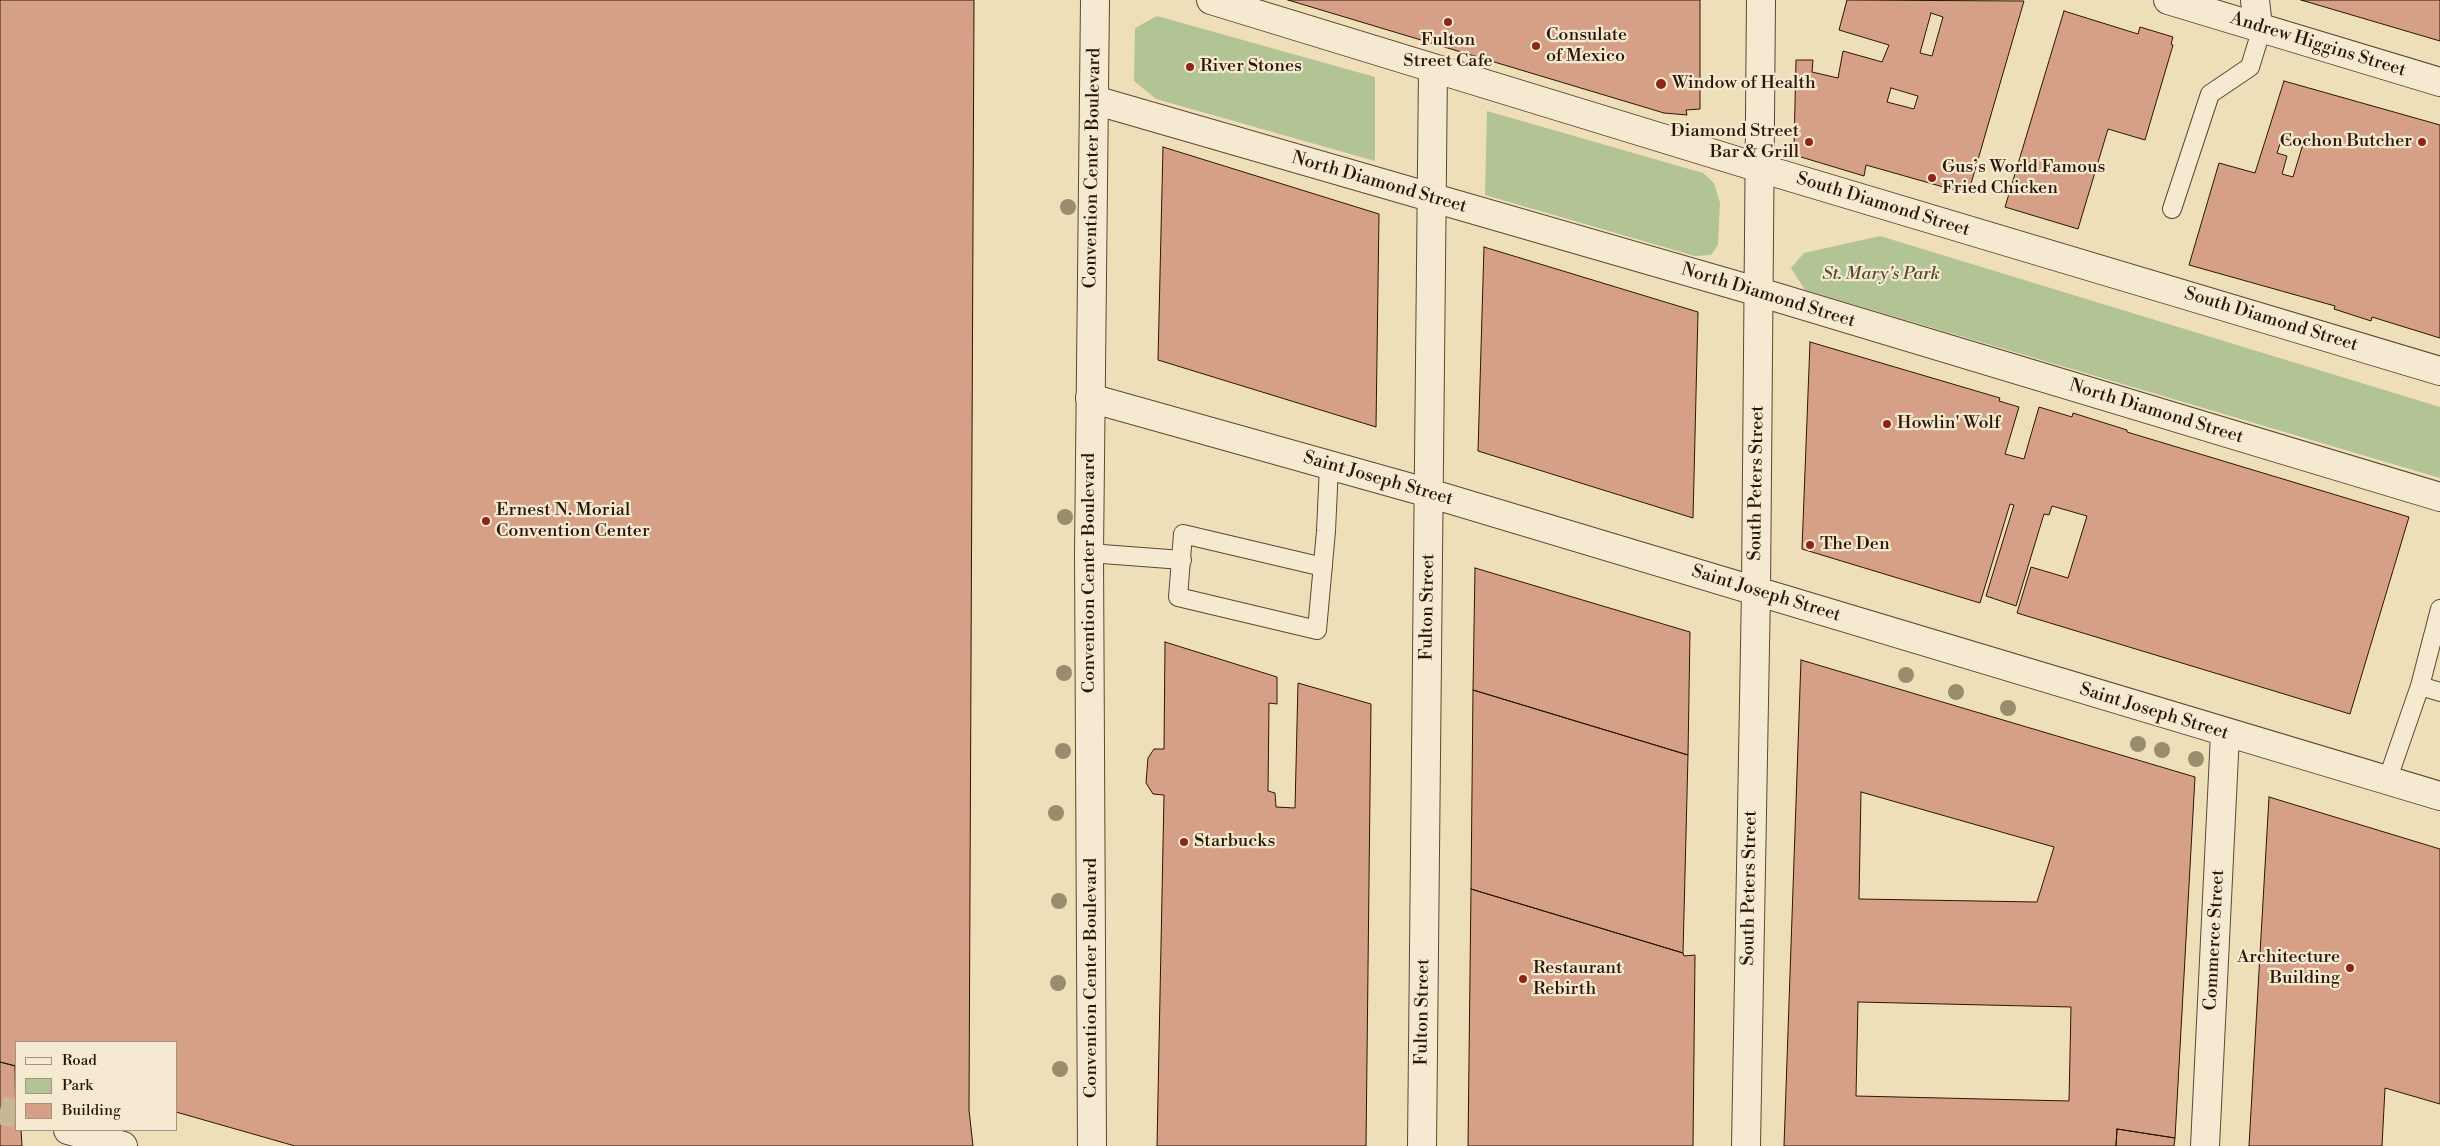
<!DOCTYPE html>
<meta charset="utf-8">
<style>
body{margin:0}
#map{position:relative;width:2440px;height:1146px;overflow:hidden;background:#efdfb8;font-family:"Libre Bodoni",serif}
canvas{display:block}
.legend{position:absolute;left:15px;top:1041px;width:162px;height:90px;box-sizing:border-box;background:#f5ead1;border:1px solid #a49580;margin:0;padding:6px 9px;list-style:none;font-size:15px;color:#2b1606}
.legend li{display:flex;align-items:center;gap:10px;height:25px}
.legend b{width:25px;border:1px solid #a49580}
</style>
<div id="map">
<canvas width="2440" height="1146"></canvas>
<ul class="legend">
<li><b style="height:6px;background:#f5ead1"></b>Road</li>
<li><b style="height:14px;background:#b2c394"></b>Park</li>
<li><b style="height:14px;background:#d6a087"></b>Building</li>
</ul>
</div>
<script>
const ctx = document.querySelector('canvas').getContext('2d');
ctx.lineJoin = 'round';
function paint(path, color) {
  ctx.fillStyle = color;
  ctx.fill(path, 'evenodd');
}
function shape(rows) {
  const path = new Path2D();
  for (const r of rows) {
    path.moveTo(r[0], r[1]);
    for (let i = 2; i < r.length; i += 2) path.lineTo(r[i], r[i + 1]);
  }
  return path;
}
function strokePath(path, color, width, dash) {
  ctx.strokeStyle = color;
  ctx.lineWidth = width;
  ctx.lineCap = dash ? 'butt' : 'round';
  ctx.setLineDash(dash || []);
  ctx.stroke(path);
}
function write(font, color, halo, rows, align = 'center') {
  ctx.font = font + ' "Libre Bodoni",serif';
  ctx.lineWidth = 4.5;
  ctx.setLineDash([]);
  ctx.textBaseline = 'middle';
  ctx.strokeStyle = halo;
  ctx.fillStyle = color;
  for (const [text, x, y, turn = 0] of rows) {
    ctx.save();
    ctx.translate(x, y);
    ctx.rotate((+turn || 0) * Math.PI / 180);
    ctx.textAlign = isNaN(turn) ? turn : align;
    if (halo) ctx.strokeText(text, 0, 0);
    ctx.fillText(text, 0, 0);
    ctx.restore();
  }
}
paint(shape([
 [1157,16,1375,77,1375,161,1156,99,1134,81,1135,28],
 [1487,111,1703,173,1714,183,1720,203,1718,245,1711,255,1695,256,1485,195],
 [1880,236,2440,407,2440,478,1805,290,1791,268,1804,253]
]), '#b2c394');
const building = shape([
 [0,0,974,0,969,1110,973,1146,295,1146,176,1112,176,1042,16,1042,16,1066,0,1062,0,0],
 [1288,0,1700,0,1700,109,1686,110,1687,115,1664,113,1288,0],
 [1847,0,2024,1,1968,194,1866,165,1864,176,1801,157,1794,147,1796,60,1813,60,1812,72,1838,78,1843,51,1882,62,1889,45,1839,30,1847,0],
 [1931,13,1943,17,1932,56,1920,53,1931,13],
 [1891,88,1918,96,1914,109,1887,102,1891,88],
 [2301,0,2440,0,2440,41,2301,0],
 [2064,11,2138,34,2140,27,2173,37,2171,44,2173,45,2145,140,2108,129,2078,229,2005,207,2064,11],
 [2284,81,2440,125,2440,338,2372,317,2371,321,2334,309,2335,306,2189,265,2219,163,2255,173,2284,81],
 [2282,138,2303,144,2293,177,2282,174,2287,156,2277,153,2282,138],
 [1163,147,1379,214,1376,427,1158,360,1163,147],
 [1484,247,1698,312,1693,518,1478,451,1484,247],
 [1810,342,2000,398,1999,401,2019,407,2005,454,2024,459,2039,407,2072,417,2073,413,2127,430,2127,432,2409,517,2350,714,2017,613,2031,567,2068,578,2087,516,2052,506,2049,515,2044,514,2016,606,1986,596,2014,505,2010,504,1980,603,1802,549,1810,342],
 [1475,568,1690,632,1688,755,1473,690,1475,568],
 [1165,642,1277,677,1277,704,1269,703,1268,791,1275,793,1276,807,1295,808,1298,683,1371,704,1366,1146,1157,1146,1164,795,1153,794,1146,783,1148,758,1154,749,1164,749,1165,642],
 [1801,660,2195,777,2175,1138,2117,1129,2116,1146,1784,1146,1801,660],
 [1861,792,2054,847,2037,902,1859,899,1861,792],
 [1858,1002,2071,1007,2069,1101,1856,1096,1858,1002],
 [1473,690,1688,755,1683,953,1471,889,1473,690],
 [2269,797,2440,849,2440,1104,2385,1088,2382,1146,2249,1146,2269,797],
 [1471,889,1683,953,1684,956,1695,955,1693,1146,1468,1146,1471,889],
 [0,1062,15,1066,16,1130,21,1130,22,1146,0,1146,0,1062],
 [2117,1129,2175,1138,2174,1146,2116,1146,2117,1129]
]);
paint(building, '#d6a087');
strokePath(building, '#2b1606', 1);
strokePath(shape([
 [0,1110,16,1114]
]), '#c8b794', 28, [28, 14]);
const service = shape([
 [2172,209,2210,94,2250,67,2262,28],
 [1089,553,1182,560],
 [1323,567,1183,534,1178,597,1317,630,1326,531,1329,466],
 [2440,609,2420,686,2440,692],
 [2387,781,2420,686]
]);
const minor = shape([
 [1211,0,1760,168,2440,371],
 [2255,0,2258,27],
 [1094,100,1759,292,2440,497],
 [1090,398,1429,493,2440,796],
 [68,1130,123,1146],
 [1422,1146,1433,69],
 [1746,1146,1756,590,1761,0],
 [2205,1146,2225,734]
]);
const tertiary = shape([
 [2168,0,2440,82],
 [1092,1146,1089,553,1095,0]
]);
strokePath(service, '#5c4832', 20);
strokePath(minor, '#5c4832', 30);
strokePath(tertiary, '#5c4832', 30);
strokePath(service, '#f5ead1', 18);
strokePath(minor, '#f5ead1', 28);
strokePath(tertiary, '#f5ead1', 28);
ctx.fillStyle = '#9a8d6e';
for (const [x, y] of [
 [1068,207],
 [1065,517],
 [1064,673],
 [1906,675],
 [1956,692],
 [2008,708],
 [2138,744],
 [2162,750],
 [1063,751],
 [2196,759],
 [1056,813],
 [1059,901],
 [1058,983],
 [1060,1069]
]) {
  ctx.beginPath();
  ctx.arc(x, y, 8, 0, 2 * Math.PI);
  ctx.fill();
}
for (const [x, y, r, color] of [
 [1448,22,5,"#8f2418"],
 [1536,46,5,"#8f2418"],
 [1190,67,5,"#8f2418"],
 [1661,84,6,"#8f2418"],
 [1809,142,5,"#8f2418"],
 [2422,142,5,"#8f2418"],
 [1932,178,5,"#8f2418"],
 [1887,424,5,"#8f2418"],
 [486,521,5,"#8f2418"],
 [1810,545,5,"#8f2418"],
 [1184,842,5,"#8f2418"],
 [2350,968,5,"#8f2418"],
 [1523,979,5,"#8f2418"]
]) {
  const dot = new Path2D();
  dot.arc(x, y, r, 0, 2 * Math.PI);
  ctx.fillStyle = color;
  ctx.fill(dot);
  strokePath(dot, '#f5ead1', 2);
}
write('18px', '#2b1606', '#f5ead1', [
 ["Consulate",1546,36],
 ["of Mexico",1546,57],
 ["Fulton",1448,41,"center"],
 ["Street Cafe",1448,62,"center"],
 ["River Stones",1200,67],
 ["Window of Health",1672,84],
 ["Diamond Street",1799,132,"right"],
 ["Bar & Grill",1799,153,"right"],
 ["Cochon Butcher",2412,142,"right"],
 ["Gus’s World Famous",1942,168],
 ["Fried Chicken",1942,189],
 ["Howlin' Wolf",1897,424],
 ["Ernest N. Morial",496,511],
 ["Convention Center",496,532],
 ["The Den",1820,545],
 ["Starbucks",1194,842],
 ["Architecture",2340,958,"right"],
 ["Building",2340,979,"right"],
 ["Restaurant",1533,969],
 ["Rebirth",1533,990]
], 'left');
write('18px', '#2b1606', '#f5ead1', [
 ["Andrew Higgins Street",2318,45,17],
 ["Convention Center Boulevard",1093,168,-89],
 ["North Diamond Street",1379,183,16],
 ["South Diamond Street",1883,205,17],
 ["North Diamond Street",1768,296,17],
 ["South Diamond Street",2271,320,17],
 ["North Diamond Street",2156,412,17],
 ["Saint Joseph Street",1378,479,16],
 ["South Peters Street",1757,483,-89],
 ["Convention Center Boulevard",1090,573,-90],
 ["Saint Joseph Street",1766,594,17],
 ["Fulton Street",1428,607,-89],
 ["Saint Joseph Street",2154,712,17],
 ["South Peters Street",1750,888,-89],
 ["Commerce Street",2215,940,-87],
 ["Convention Center Boulevard",1092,978,-90],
 ["Fulton Street",1423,1012,-89]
]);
write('italic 18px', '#544a31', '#f5ead1', [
 ["St. Mary's Park",1881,275]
]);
</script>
